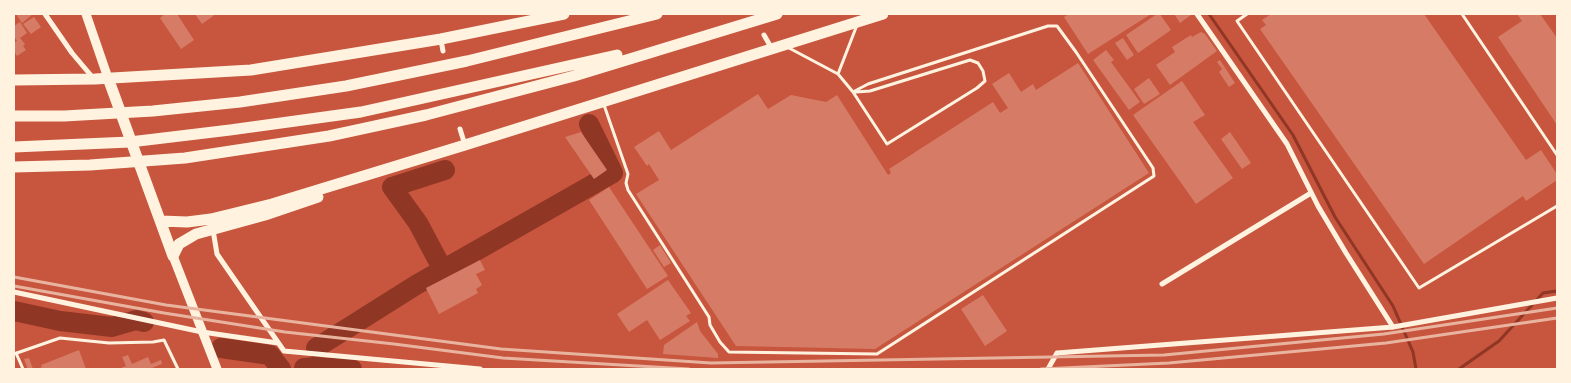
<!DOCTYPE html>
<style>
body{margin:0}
#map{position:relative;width:1571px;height:383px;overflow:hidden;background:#c8553d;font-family:Roboto,sans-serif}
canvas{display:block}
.frame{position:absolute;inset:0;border:15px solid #fff3e0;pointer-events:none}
</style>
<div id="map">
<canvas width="1571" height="383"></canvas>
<div class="frame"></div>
</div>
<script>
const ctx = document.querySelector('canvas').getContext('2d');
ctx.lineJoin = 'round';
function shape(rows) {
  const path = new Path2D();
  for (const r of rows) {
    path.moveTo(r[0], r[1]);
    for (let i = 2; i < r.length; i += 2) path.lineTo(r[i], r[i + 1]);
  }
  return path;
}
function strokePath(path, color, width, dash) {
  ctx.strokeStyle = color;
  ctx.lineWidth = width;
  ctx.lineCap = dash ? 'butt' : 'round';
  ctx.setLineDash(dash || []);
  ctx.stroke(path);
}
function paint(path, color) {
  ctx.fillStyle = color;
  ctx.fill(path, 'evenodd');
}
strokePath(shape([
 [1209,14,1293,135,1335,217,1393,306,1413,352,1416,369],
 [1459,369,1499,341,1543,293,1557,291]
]), '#8f3625', 3);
strokePath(shape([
 [443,270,418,223,392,187,445,170],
 [14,311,60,321,112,327,136,320,144,322],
 [221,348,270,355,281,369],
 [316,348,416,285,613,173,589,124],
 [304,368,316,367,352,369]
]), '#8f3625', 20);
paint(shape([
 [16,14,33,14,22,23],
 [165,14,177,14,194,40,181,49,160,18],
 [195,14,216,14,202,24],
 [1069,14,1151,14,1088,54,1064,17],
 [1157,14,1160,14,1171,30,1138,53,1126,35],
 [1174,14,1190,14,1191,15,1180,23],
 [1271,14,1424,14,1526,160,1541,150,1557,174,1557,180,1526,201,1523,196,1424,264,1260,29,1266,25,1262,20],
 [1517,14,1540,14,1557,38,1557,125,1498,37,1522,21],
 [34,17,41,27,31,34,23,24],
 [20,22,27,33,20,38,25,44,23,46,26,50,17,56,14,51,14,43,17,41,14,36,14,26],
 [1201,32,1205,34,1217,51,1170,85,1156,65,1175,52,1172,47,1191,35,1192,37],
 [1123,38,1134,55,1127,60,1115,43],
 [1106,50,1114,60,1111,62,1140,102,1129,110,1093,60],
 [1220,60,1235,83,1229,87,1219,72,1222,69,1217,62],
 [1078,63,1149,173,875,349,736,346,636,194,659,180,649,164,647,166,634,147,659,131,671,150,758,94,768,109,791,95,826,102,837,95,888,175,891,173,889,169,993,102,1000,113,1008,108,992,84,1009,73,1021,92,1033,84,1036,90],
 [1149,78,1160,94,1144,104,1134,89],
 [1182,81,1205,115,1193,122,1233,178,1196,204,1133,115],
 [581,132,607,170,594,179,565,137],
 [1230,132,1251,163,1242,169,1221,139],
 [609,187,668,276,647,289,589,200],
 [660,245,671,263,664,267,653,250],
 [480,260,485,270,476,274,482,285,476,289,478,293,439,314,426,288],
 [668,280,691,313,686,316,690,321,660,340,647,320,629,332,617,314],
 [983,295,1007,331,985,346,961,309],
 [697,322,700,331,718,354,718,358,663,354,664,345],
 [79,350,86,369,37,369,42,367,41,365],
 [128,355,132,364,148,357,151,364,161,360,162,364,152,368,153,369,118,369,126,366,122,357],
 [29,358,33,369,28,369,24,359]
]), '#d67c66');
strokePath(shape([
 [1247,14,1237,21,1419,288,1557,206],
 [1462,14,1557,155],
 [789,48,838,74],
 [856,92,870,91,970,60,978,63,983,71,985,81,977,88,887,144,853,92,838,74,857,25],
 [604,105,628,174,626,183,628,190,709,317,710,325,720,342,729,352,877,354,1154,176,1153,168,1076,52,1057,26,1048,26,868,84,853,92],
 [16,353,23,369],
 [14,354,60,338,109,343,153,342,164,340,178,369]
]), '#fff3e0', 3);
strokePath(shape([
 [45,14,72,53,94,79],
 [1197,14,1287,144,1318,206,1346,253,1393,327],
 [764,35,772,49],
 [441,40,443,51],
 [460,129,465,145],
 [213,230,217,254,284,351,480,369],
 [1162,284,1311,193],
 [14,292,202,332,278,343],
 [1048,369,1057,353,1393,327,1557,298]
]), '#fff3e0', 5);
strokePath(shape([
 [86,14,108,78],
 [173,256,217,369]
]), '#fff3e0', 9);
strokePath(shape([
 [108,78,173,256],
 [14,80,95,79,251,70,441,39,564,14],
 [161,221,187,222,211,219,272,204,465,145,883,14],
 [173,256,179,244,196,234,265,215,318,197]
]), '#fff3e0', 11);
strokePath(shape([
 [14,116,64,116,153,111,240,102,346,86,467,61,657,14],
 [14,147,130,142,230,130,361,112,617,55],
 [14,167,90,165,185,158,329,136,426,115,574,76,777,14]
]), '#fff3e0', 11);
strokePath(shape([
 [14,277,166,305,501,349,711,363,1164,355,1384,334,1557,308],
 [14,286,164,313,285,332,394,344,503,358,689,369],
 [1041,369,1169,363,1386,343,1557,318]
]), '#e9b49f', 3);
</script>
